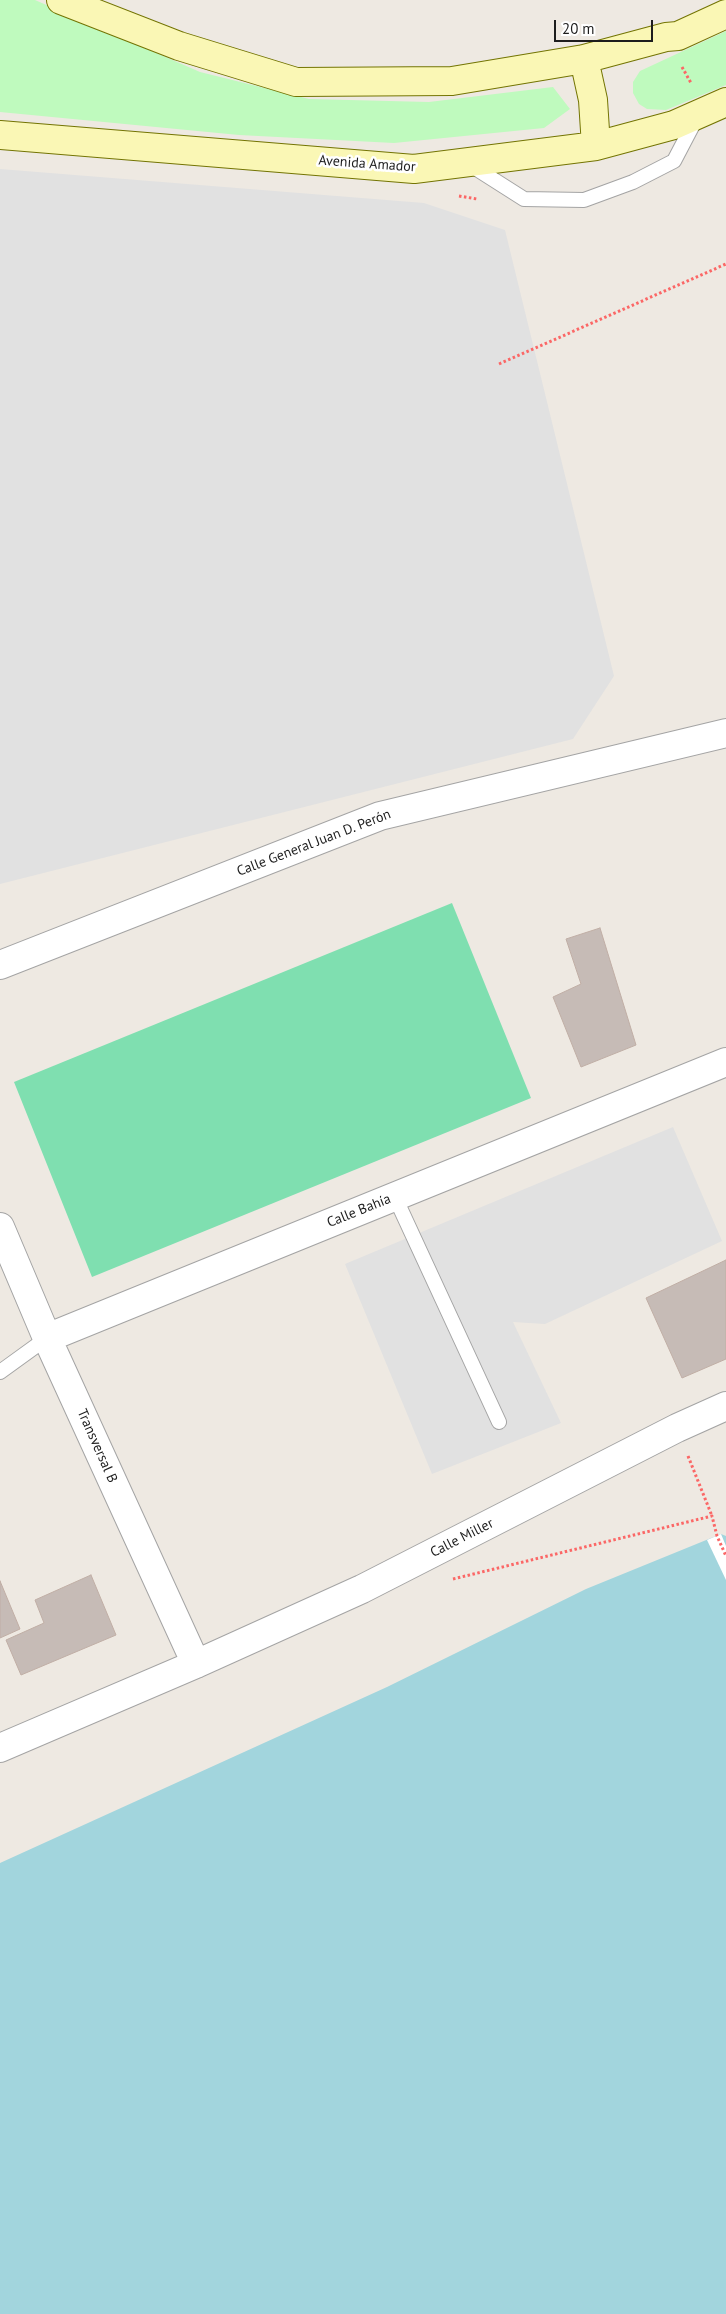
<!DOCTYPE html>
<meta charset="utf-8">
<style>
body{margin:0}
#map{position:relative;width:726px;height:2314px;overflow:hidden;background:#eee9e2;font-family:"PT Sans",sans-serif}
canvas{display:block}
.scale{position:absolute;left:554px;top:20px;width:99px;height:22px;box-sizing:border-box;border:2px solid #1d1d1d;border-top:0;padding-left:6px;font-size:15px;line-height:18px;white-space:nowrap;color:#1d1d1d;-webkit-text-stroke:4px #fff;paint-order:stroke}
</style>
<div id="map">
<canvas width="726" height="2314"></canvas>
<div class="scale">20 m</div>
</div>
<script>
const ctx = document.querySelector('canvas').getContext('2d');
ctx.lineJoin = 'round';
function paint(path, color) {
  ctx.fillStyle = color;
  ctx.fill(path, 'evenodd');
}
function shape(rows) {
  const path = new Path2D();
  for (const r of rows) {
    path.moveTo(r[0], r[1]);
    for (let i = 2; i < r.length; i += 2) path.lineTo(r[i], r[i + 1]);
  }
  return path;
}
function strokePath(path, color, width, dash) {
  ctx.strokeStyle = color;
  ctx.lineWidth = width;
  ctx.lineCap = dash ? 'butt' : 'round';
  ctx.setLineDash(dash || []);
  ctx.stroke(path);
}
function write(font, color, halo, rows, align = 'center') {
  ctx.font = font + ' "PT Sans",sans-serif';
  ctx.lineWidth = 5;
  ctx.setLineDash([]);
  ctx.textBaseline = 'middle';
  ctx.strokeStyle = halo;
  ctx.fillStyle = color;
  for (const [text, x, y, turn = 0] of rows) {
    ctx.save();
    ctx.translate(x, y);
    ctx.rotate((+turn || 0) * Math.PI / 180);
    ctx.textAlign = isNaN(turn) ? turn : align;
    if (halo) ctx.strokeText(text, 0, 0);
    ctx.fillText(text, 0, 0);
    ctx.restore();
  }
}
paint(shape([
 [0,0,35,0,200,72,309,99,429,102,553,87,570,109,544,128,394,143,239,135,0,112],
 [726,31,726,85,666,110,647,109,639,104,633,93,633,82,640,71]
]), '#bffabe');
paint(shape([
 [452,903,531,1098,92,1277,14,1082]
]), '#7fdfb0');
paint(shape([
 [0,169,424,203,505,230,614,676,573,739,0,884],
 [673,1127,722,1241,545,1324,513,1322,561,1423,432,1474,345,1264]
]), '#e1e1e1');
paint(shape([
 [721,1534,726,1536,726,2314,0,2314,0,1863,387,1687,586,1589]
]), '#a2d5dd');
paint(shape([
 [721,1534,726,1546,726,1580,707,1540]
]), '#fff');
const building = shape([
 [600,928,636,1045,581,1067,553,997,581,984,566,939,600,928],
 [726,1260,726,1359,682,1378,646,1298,726,1260],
 [91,1575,116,1635,21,1675,6,1640,44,1623,35,1600,91,1575],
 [0,1581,20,1629,0,1638,0,1581]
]);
paint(building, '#c6bbb6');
strokePath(building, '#c0aea5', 1);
const lane = shape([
 [469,164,524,199,584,200,633,182,674,161,696,119],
 [395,1197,499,1422],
 [0,1372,47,1338]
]);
const street = shape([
 [0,965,380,816,726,733],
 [0,1227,47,1338,196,1664],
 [47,1338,726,1062],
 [0,1748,196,1664,362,1589,677,1428,726,1406]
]);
const secondary = shape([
 [61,0,179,46,296,82,452,81,584,59,666,37,678,36,726,14],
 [584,59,593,100,596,146],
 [0,135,414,169,596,146,674,125,726,102]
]);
strokePath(lane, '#a4a4a4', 16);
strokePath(street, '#a4a4a4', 30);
strokePath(secondary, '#737403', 30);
strokePath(shape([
 [682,67,691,83],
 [459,196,477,199],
 [499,364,726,264],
 [688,1456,712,1516],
 [453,1579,712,1516,717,1536,726,1556]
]), '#fb6766', 3, [2.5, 2.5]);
strokePath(lane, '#fff', 14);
strokePath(street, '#fff', 28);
strokePath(secondary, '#faf7b5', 28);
write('14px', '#1d1d1d', '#fff', [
 ["Avenida Amador",367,164,4],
 ["Calle General Juan D. Perón",314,843,-21],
 ["Calle Bahía",359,1211,-22],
 ["Transversal B",97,1446,66],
 ["Calle Miller",462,1538,-27]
]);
</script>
